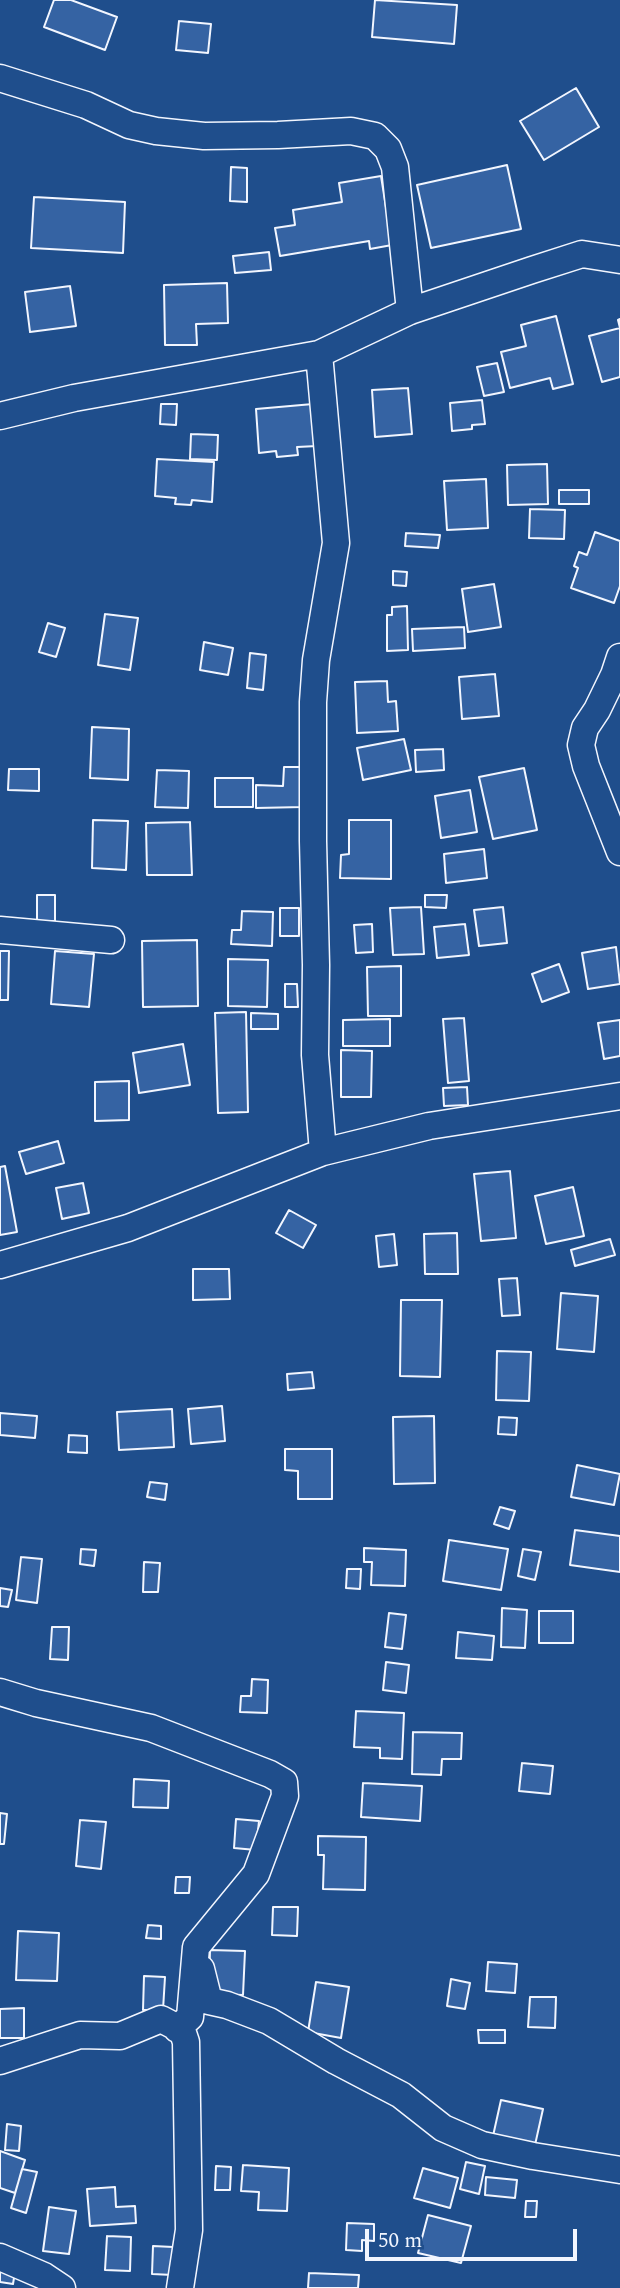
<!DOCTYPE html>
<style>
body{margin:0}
#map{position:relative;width:620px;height:2288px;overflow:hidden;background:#1f4e8c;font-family:Spectral,serif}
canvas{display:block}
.scale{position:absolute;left:365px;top:2229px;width:212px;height:32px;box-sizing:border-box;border:4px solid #f2f6ff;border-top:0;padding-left:9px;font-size:21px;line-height:24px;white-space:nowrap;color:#f2f6ff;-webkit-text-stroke:5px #1f4e8c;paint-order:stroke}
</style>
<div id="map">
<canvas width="620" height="2288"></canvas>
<div class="scale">50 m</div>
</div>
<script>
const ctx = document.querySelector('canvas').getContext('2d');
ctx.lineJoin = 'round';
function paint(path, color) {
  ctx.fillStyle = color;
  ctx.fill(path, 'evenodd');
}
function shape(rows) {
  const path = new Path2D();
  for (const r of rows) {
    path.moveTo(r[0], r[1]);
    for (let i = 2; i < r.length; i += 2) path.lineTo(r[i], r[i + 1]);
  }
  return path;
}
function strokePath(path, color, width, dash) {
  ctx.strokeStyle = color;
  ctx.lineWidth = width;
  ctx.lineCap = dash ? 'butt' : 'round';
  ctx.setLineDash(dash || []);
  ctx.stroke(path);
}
const building = shape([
 [54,0,71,0,117,17,105,50,44,27,54,0],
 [375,0,457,5,454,44,372,37,375,0],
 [179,21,211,24,208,53,176,50,179,21],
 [576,88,599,127,544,160,520,121,576,88],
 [507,165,521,229,431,248,417,185,507,165],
 [231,167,247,168,247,202,230,201,231,167],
 [381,176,392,245,370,249,369,241,280,256,275,228,295,225,293,210,342,202,339,183,381,176],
 [34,197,125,202,123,253,31,248,34,197],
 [269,252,271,270,235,273,233,256,269,252],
 [227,283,228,323,196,324,197,345,165,345,164,285,227,283],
 [70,286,76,326,30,332,25,292,70,286],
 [556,316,573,384,553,389,550,378,510,388,501,352,526,346,521,325,556,316],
 [620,319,620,377,602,382,589,336,620,328,618,320,620,319],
 [497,363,504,392,484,396,477,367,497,363],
 [408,388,412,434,375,437,372,390,408,388],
 [482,400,485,424,472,425,472,429,452,431,450,403,482,400],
 [161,404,177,404,176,425,160,424,161,404],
 [313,404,317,446,297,447,298,455,277,457,276,451,259,453,256,409,313,404],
 [191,434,218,435,217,460,190,459,191,434],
 [157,459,214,462,212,502,192,500,191,505,175,504,176,498,155,496,157,459],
 [547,464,548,504,508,505,507,465,547,464],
 [486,479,488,528,447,530,444,481,486,479],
 [559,490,589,490,589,504,559,504,559,490],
 [530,509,565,510,564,539,529,538,530,509],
 [595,532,620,541,620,586,614,603,571,588,578,568,574,566,579,552,587,555,595,532],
 [406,533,440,535,438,548,405,546,406,533],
 [393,571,407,572,406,586,393,585,393,571],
 [494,584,501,627,468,632,462,589,494,584],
 [407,606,408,650,387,651,387,615,392,615,392,607,407,606],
 [105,614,138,618,130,670,98,665,105,614],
 [48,623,65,628,56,657,39,652,48,623],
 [464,627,465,648,413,651,412,629,464,627],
 [204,642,233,648,228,675,200,670,204,642],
 [250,653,266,655,263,690,247,688,250,653],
 [495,674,499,716,462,719,459,677,495,674],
 [387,681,388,702,396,701,398,731,357,733,355,682,387,681],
 [92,727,129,729,128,780,90,778,92,727],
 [404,739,411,770,363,780,357,748,404,739],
 [443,749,444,770,416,772,415,750,443,749],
 [284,767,303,767,303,807,256,808,256,785,283,786,284,767],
 [524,768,537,830,493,839,479,777,524,768],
 [9,769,39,769,39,791,8,790,9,769],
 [157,770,189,771,188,808,155,807,157,770],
 [215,778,253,778,253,807,215,807,215,778],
 [470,790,477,832,441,838,435,796,470,790],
 [93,820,128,821,126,870,92,868,93,820],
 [349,820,391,820,391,879,340,878,341,855,349,854,349,820],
 [190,822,192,875,147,875,146,823,190,822],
 [484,849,487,878,446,883,444,854,484,849],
 [37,895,55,895,55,921,37,921,37,895],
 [425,895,447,895,446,908,425,907,425,895],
 [421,907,424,954,393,955,390,908,421,907],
 [503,907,507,943,479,946,474,910,503,907],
 [280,908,299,908,299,936,280,936,280,908],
 [242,911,273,912,272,946,231,944,232,930,241,930,242,911],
 [372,924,373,952,356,953,354,925,372,924],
 [465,924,469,955,437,958,434,927,465,924],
 [197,940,198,1006,143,1007,142,941,197,940],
 [616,947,620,984,588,989,582,953,616,947],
 [0,951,9,951,8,1000,0,1000,0,951],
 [55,951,94,954,89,1007,51,1004,55,951],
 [228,959,268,960,267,1007,228,1006,228,959],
 [559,964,569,992,542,1002,532,974,559,964],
 [401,966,401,1016,368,1016,367,967,401,966],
 [285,984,297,984,298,1007,285,1007,285,984],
 [246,1012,248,1112,218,1113,215,1013,246,1012],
 [251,1013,278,1014,278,1029,251,1029,251,1013],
 [464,1018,469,1081,448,1083,443,1019,464,1018],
 [390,1019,390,1046,343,1046,343,1020,390,1019],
 [620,1020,620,1056,604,1059,598,1023,620,1020],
 [183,1044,190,1085,139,1093,133,1053,183,1044],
 [341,1050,372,1051,371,1097,341,1097,341,1050],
 [129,1081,129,1120,95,1121,95,1082,129,1081],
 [467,1087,468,1105,444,1106,443,1088,467,1087],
 [58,1141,64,1163,26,1174,19,1152,58,1141],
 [5,1166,17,1232,0,1235,0,1167,5,1166],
 [510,1171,516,1238,481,1241,474,1174,510,1171],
 [83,1183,89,1213,62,1219,56,1188,83,1183],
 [573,1187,584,1236,546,1244,535,1196,573,1187],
 [289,1210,316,1225,303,1248,276,1233,289,1210],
 [457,1233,458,1274,425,1274,424,1234,457,1233],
 [394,1234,397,1265,379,1267,376,1236,394,1234],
 [610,1239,615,1255,575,1266,571,1250,610,1239],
 [193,1269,229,1269,230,1299,193,1300,193,1269],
 [517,1278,520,1315,502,1316,499,1279,517,1278],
 [561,1293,598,1296,594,1352,557,1349,561,1293],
 [401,1300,442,1300,440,1377,400,1376,401,1300],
 [497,1351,531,1352,529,1401,496,1400,497,1351],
 [312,1372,314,1388,288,1390,287,1374,312,1372],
 [222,1406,225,1441,191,1444,188,1409,222,1406],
 [172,1409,174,1447,119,1450,117,1412,172,1409],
 [0,1413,37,1416,35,1438,0,1435,0,1413],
 [434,1416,435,1483,394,1484,393,1417,434,1416],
 [499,1417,517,1418,516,1435,498,1434,499,1417],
 [69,1435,87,1436,87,1453,68,1452,69,1435],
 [285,1449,332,1449,332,1499,298,1499,298,1471,285,1470,285,1449],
 [577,1465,620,1474,614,1505,571,1497,577,1465],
 [150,1482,167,1484,165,1500,147,1497,150,1482],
 [500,1507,515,1511,509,1529,494,1524,500,1507],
 [575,1530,620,1536,620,1572,570,1565,575,1530],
 [449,1540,508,1549,501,1590,443,1581,449,1540],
 [364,1548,406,1550,405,1586,371,1585,372,1562,364,1562,364,1548],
 [81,1549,96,1550,94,1566,80,1564,81,1549],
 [523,1549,541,1552,535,1580,518,1576,523,1549],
 [21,1557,42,1559,37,1603,16,1600,21,1557],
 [144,1562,160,1563,158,1592,143,1592,144,1562],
 [347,1569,361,1569,360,1589,346,1588,347,1569],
 [0,1588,12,1590,8,1607,0,1606,0,1588],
 [502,1608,527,1610,525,1648,501,1647,502,1608],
 [539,1611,573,1611,573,1643,539,1643,539,1611],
 [389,1613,406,1615,402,1649,385,1647,389,1613],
 [52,1627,69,1627,68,1660,50,1659,52,1627],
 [458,1632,494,1636,492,1660,456,1658,458,1632],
 [386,1662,409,1665,406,1693,383,1690,386,1662],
 [252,1679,268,1680,267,1713,240,1712,241,1696,251,1696,252,1679],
 [356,1711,404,1713,402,1759,380,1758,380,1748,354,1747,356,1711],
 [413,1732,462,1733,461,1759,442,1759,441,1775,412,1774,413,1732],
 [522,1763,553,1766,550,1794,519,1791,522,1763],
 [134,1779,169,1781,168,1808,133,1807,134,1779],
 [363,1783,422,1786,420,1821,361,1817,363,1783],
 [0,1813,7,1814,4,1844,0,1844,0,1813],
 [236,1819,259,1821,256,1850,234,1848,236,1819],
 [80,1820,106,1822,101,1869,76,1866,80,1820],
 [318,1836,366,1837,365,1890,323,1889,324,1855,318,1855,318,1836],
 [176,1877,190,1877,189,1893,175,1893,176,1877],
 [273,1907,298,1907,297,1936,272,1935,273,1907],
 [148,1925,161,1926,161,1939,146,1938,148,1925],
 [18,1931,59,1933,57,1981,16,1980,18,1931],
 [210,1950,245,1951,243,1995,209,1994,210,1950],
 [488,1962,517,1964,515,1993,486,1991,488,1962],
 [144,1976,165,1977,163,2010,143,2010,144,1976],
 [451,1979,470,1983,465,2009,447,2006,451,1979],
 [316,1982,349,1987,341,2038,308,2032,316,1982],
 [530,1997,556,1997,555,2028,528,2027,530,1997],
 [24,2008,24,2038,0,2038,0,2009,24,2008],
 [478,2030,505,2030,505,2043,479,2043,478,2030],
 [501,2100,543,2109,535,2145,493,2136,501,2100],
 [7,2124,21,2126,19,2151,5,2150,7,2124],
 [0,2151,25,2160,15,2193,0,2188,0,2151],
 [466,2162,485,2166,479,2194,460,2189,466,2162],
 [243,2165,289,2168,287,2211,258,2210,259,2192,241,2191,243,2165],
 [216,2166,231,2167,230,2190,215,2190,216,2166],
 [423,2168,458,2178,450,2208,414,2198,423,2168],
 [22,2169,37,2172,26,2213,11,2208,22,2169],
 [486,2177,517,2180,515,2198,485,2195,486,2177],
 [115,2187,116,2207,135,2206,136,2223,90,2226,87,2189,115,2187],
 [526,2201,537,2201,536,2217,525,2217,526,2201],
 [49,2207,76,2211,69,2254,43,2251,49,2207],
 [428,2215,471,2226,461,2263,418,2253,428,2215],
 [347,2223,374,2224,374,2241,362,2240,362,2251,346,2250,347,2223],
 [107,2236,131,2237,130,2271,105,2270,107,2236],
 [153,2246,173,2247,173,2275,152,2274,153,2246],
 [0,2263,16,2266,13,2284,0,2282,0,2263],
 [309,2273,359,2275,358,2288,308,2288,309,2273]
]);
paint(building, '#3563a3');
strokePath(building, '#f2f6ff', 2);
const minor = shape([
 [0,78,86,105,129,125,156,131,204,136,278,135,351,131,375,136,388,149,395,167,410,311],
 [319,354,336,543,316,660,313,702,313,841,316,965,315,1055,323,1152],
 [0,416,74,398,319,354,410,311,532,270,582,254,620,260],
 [620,657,614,675,597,710,585,728,581,745,586,766,620,852],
 [0,930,111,940],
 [0,1265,128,1228,323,1152,429,1126,620,1096],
 [0,1692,36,1703,151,1728,270,1774,284,1782,285,1796,256,1874,196,1947,190,2017,177,2029],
 [201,1969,209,2001,227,2005,269,2021,336,2061,401,2095,443,2128,482,2145,533,2156,620,2170],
 [0,2061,80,2035,120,2036,161,2019,182,2030,186,2042,189,2230,180,2288],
 [0,2257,44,2276,62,2288]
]);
strokePath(minor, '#f2f6ff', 29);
strokePath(minor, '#1f4e8c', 26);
</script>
